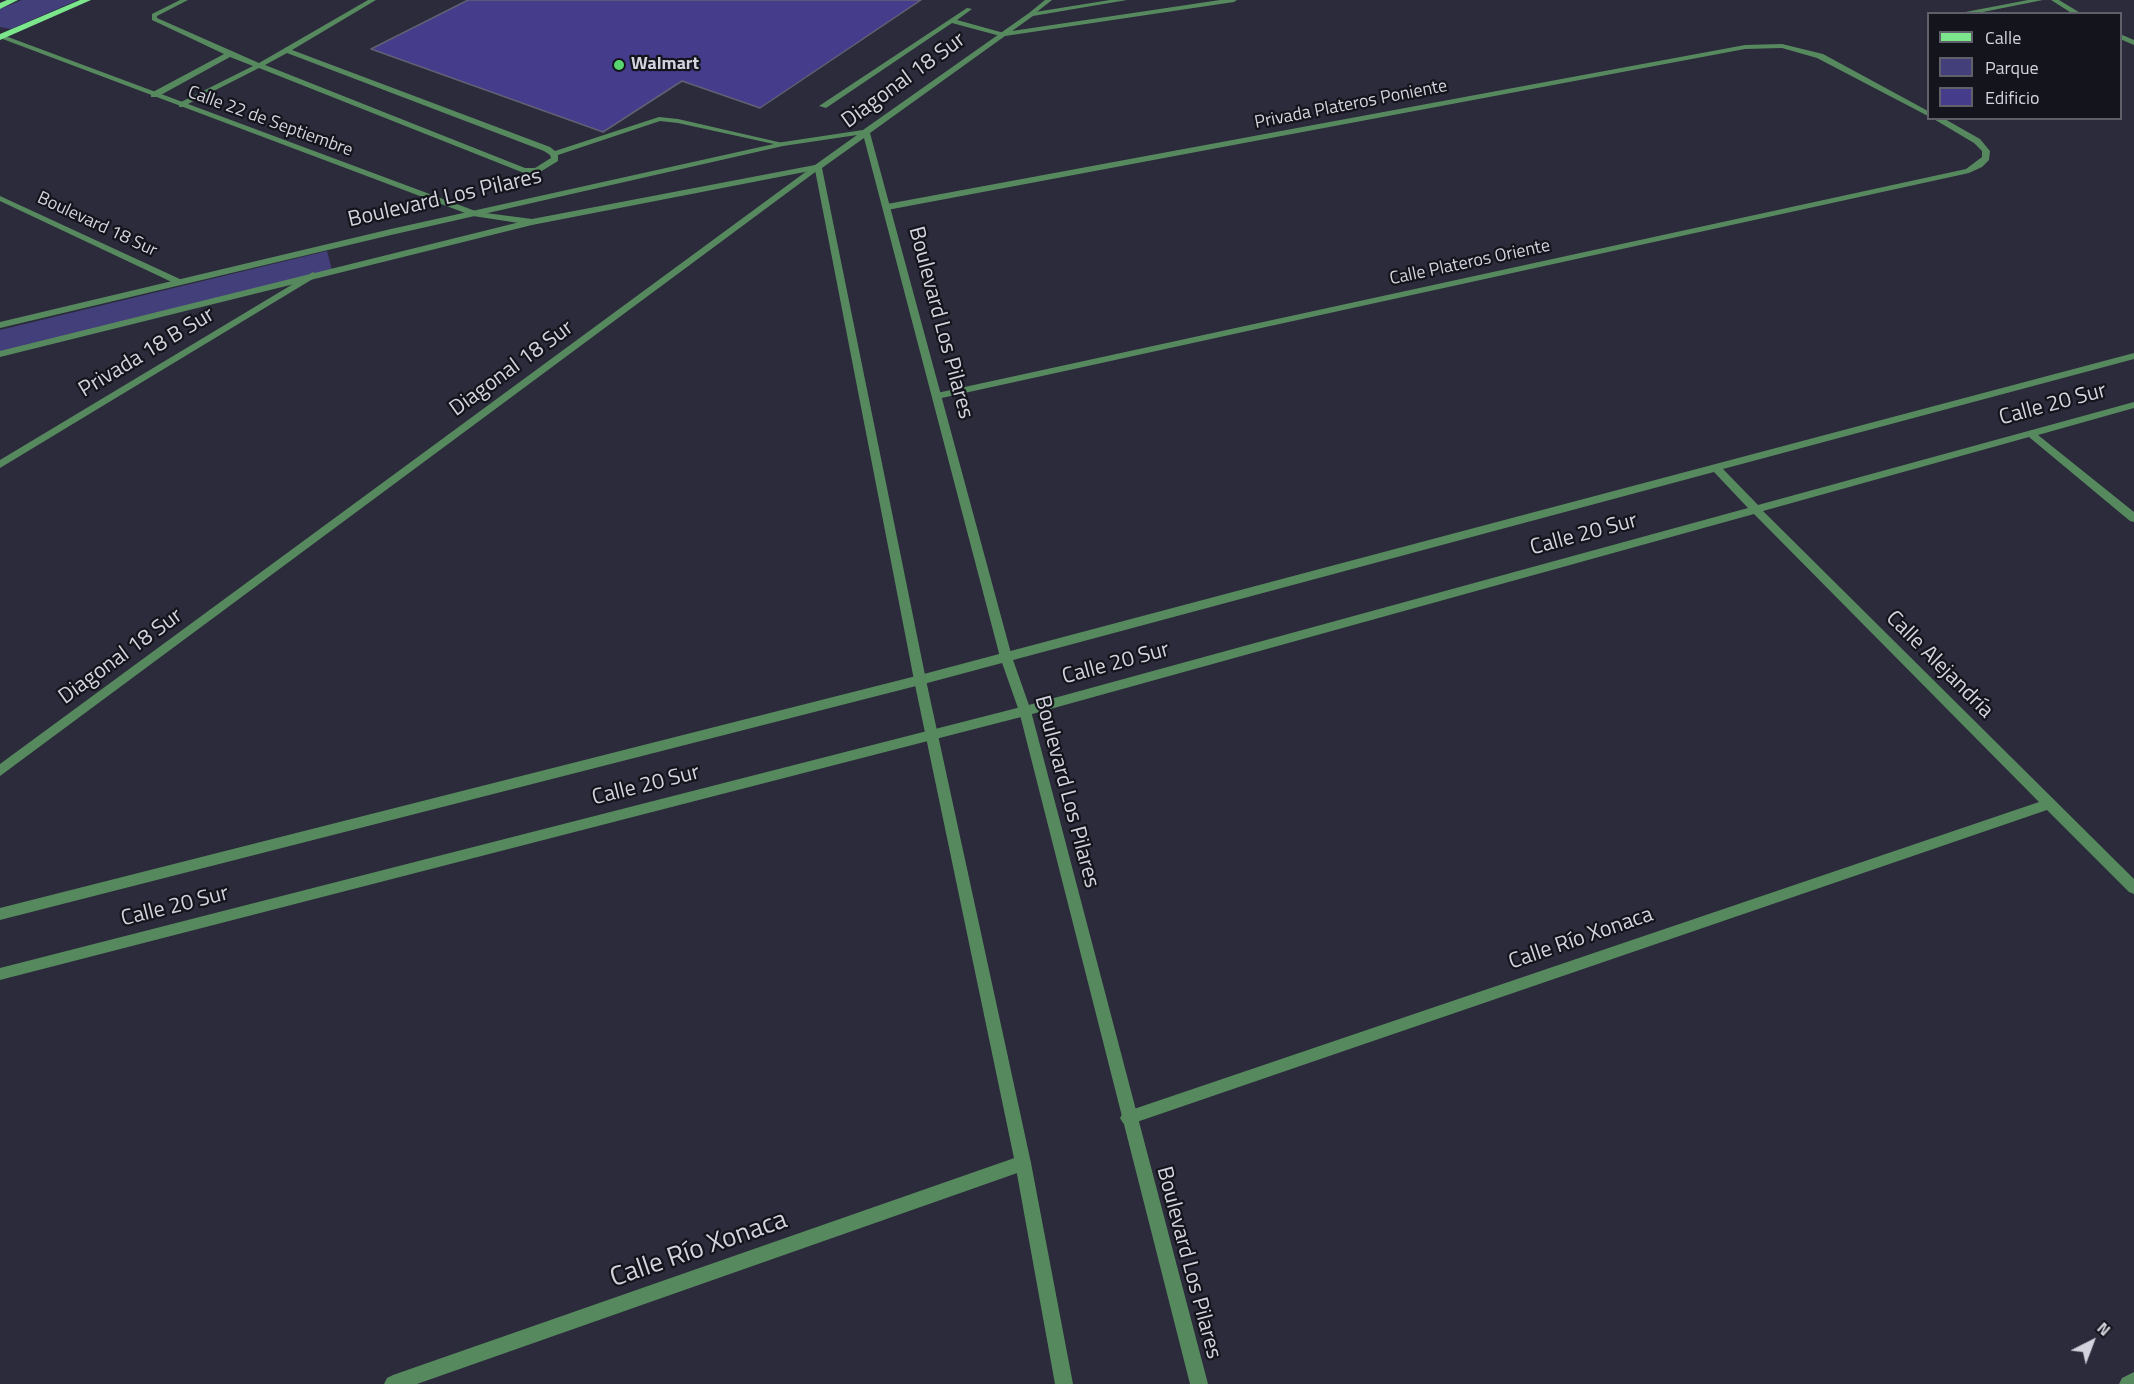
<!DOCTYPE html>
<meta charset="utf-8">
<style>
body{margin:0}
#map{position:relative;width:2134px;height:1384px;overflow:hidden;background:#2b2b3b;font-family:"Titillium Web",sans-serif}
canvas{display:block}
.legend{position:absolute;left:1927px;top:12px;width:195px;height:108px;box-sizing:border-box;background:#14141c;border:2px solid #60606a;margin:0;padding:8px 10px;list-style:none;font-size:18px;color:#d3d3de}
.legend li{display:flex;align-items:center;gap:12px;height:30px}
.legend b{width:30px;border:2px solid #60606a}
.north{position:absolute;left:2062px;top:1312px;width:60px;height:60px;-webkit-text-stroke:4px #14141c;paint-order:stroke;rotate:42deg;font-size:16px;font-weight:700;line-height:24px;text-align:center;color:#d3d3de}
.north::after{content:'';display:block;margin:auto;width:21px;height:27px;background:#d3d3de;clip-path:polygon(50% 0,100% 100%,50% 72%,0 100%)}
</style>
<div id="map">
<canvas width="2134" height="1384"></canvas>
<ul class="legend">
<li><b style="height:8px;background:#7be68b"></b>Calle</li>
<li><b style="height:16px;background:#433f7b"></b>Parque</li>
<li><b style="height:16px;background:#453c8c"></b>Edificio</li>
</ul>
<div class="north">N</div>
</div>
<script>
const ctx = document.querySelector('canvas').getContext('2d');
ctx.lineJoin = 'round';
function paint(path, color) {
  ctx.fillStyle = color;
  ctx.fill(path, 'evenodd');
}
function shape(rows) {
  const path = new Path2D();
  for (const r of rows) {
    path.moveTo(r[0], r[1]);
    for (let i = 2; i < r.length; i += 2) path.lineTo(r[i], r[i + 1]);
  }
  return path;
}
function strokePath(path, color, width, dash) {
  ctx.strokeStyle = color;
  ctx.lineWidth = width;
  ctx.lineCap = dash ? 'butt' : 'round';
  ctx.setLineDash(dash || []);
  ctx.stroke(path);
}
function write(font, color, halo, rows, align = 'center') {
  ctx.font = font + ' "Titillium Web",sans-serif';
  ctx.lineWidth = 4.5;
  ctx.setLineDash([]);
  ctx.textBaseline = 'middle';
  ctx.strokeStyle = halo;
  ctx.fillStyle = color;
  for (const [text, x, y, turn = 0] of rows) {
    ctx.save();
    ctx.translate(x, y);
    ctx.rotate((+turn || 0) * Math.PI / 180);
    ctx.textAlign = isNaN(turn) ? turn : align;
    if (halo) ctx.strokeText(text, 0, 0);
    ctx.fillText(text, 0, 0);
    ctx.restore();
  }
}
paint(shape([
 [22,0,78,0,11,29,0,27,0,9],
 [327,251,333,274,0,356,0,330]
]), '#433f7b');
const building = shape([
 [468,0,921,0,760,108,682,81,603,132,371,49,468,0]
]);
paint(building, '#453c8c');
strokePath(building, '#616174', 1.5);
paint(shape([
 [180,0,188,0,157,16,157,18,259,63,368,0,376,0,292,50,550,147,555,151,659,117,678,119,787,144,783,146,678,123,660,121,558,155,558,161,540,172,524,173,259,68,182,107,179,107,179,103,253,66,230,57,157,97,151,97,151,93,224,54,152,20,152,14,180,0],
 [287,53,544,151,550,155,551,158,535,168,525,168,265,65,287,53],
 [967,8,972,9,957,20,1004,33,1004,37,952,23,826,108,819,106,967,8]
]), '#57895e');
paint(shape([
 [1045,0,1052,0,1033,15,1029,15,1029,13,1045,0],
 [2028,0,2043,0,1973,14,1955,14,2028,0],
 [2051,0,2059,0,2082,14,2073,14,2051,0],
 [0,34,478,212,532,219,536,222,532,225,473,216,0,38,0,34],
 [2120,34,2134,40,2134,45,2120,39,2120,34],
 [1782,44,1823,54,1928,111,1928,116,1817,58,1782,48,1745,49,887,210,883,207,887,204,1745,45,1782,44],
 [1932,118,1943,118,1980,139,1990,151,1989,160,1982,167,1969,173,937,399,932,396,937,393,1966,169,1982,157,1982,151,1974,143,1932,118],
 [815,165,822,167,0,776,0,764,815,165],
 [0,196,182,280,183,282,179,285,176,284,0,201,0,196],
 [313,272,317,275,316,277,0,468,0,460,313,272],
 [2134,353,2134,359,1723,469,1758,505,2134,402,2134,408,2038,435,2134,512,2134,522,2130,521,2029,437,1763,511,2134,879,2134,894,2129,892,2047,810,1128,1125,1123,1123,1120,1118,1123,1113,1128,1111,2039,802,1754,514,1025,716,0,980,0,968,1025,706,1748,508,1714,472,920,685,0,920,0,908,920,675,2134,353],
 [1023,1155,1028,1158,1031,1163,1028,1168,1023,1171,417,1384,384,1384,387,1378,393,1375,1023,1155],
 [2134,1372,2134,1384,2119,1384,2122,1378,2134,1372]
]), '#57895e');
paint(shape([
 [1110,0,1127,0,1033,16,1012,31,1220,0,1237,0,1234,2,1005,36,870,133,1012,657,1031,711,1208,1384,1190,1384,1019,711,1000,657,864,138,822,168,926,680,1031,1163,1073,1384,1055,1384,1015,1163,914,680,815,170,532,225,0,357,0,351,532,219,815,165,857,135,783,146,391,235,0,328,0,322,391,229,783,142,863,130,1029,13,1110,0]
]), '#57895e');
paint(shape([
 [7,0,18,0,0,9,0,3,7,0],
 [80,0,91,0,0,40,0,34,80,0]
]), '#7be68b');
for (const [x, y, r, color] of [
 [619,65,6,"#58d570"]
]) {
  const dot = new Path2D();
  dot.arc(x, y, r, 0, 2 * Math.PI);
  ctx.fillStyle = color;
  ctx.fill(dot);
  strokePath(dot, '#14141c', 2);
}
write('bold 18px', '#d3d3de', '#14141c', [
 ["Walmart",631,65]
], 'left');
write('18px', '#d3d3de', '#14141c', [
 ["Privada Plateros Poniente",1351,105,-11],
 ["Calle 22 de Septiembre",270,122,20],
 ["Boulevard 18 Sur",97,225,25],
 ["Calle Plateros Oriente",1470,263,-12]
]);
write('22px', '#d3d3de', '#14141c', [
 ["Diagonal 18 Sur",904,81,-36],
 ["Boulevard Los Pilares",445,199,-13],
 ["Boulevard Los Pilares",940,323,75],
 ["Privada 18 B Sur",147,353,-31],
 ["Diagonal 18 Sur",512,369,-36],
 ["Calle 20 Sur",2053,405,-15],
 ["Calle 20 Sur",1584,535,-15],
 ["Diagonal 18 Sur",121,657,-36],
 ["Calle 20 Sur",1116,664,-15],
 ["Calle Alejandría",1939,665,45],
 ["Calle 20 Sur",646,786,-14],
 ["Boulevard Los Pilares",1066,792,75],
 ["Calle 20 Sur",175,907,-14],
 ["Calle Río Xonaca",1581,939,-19],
 ["Boulevard Los Pilares",1188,1263,75]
]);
write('27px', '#d3d3de', '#14141c', [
 ["Calle Río Xonaca",699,1250,-19]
]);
</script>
